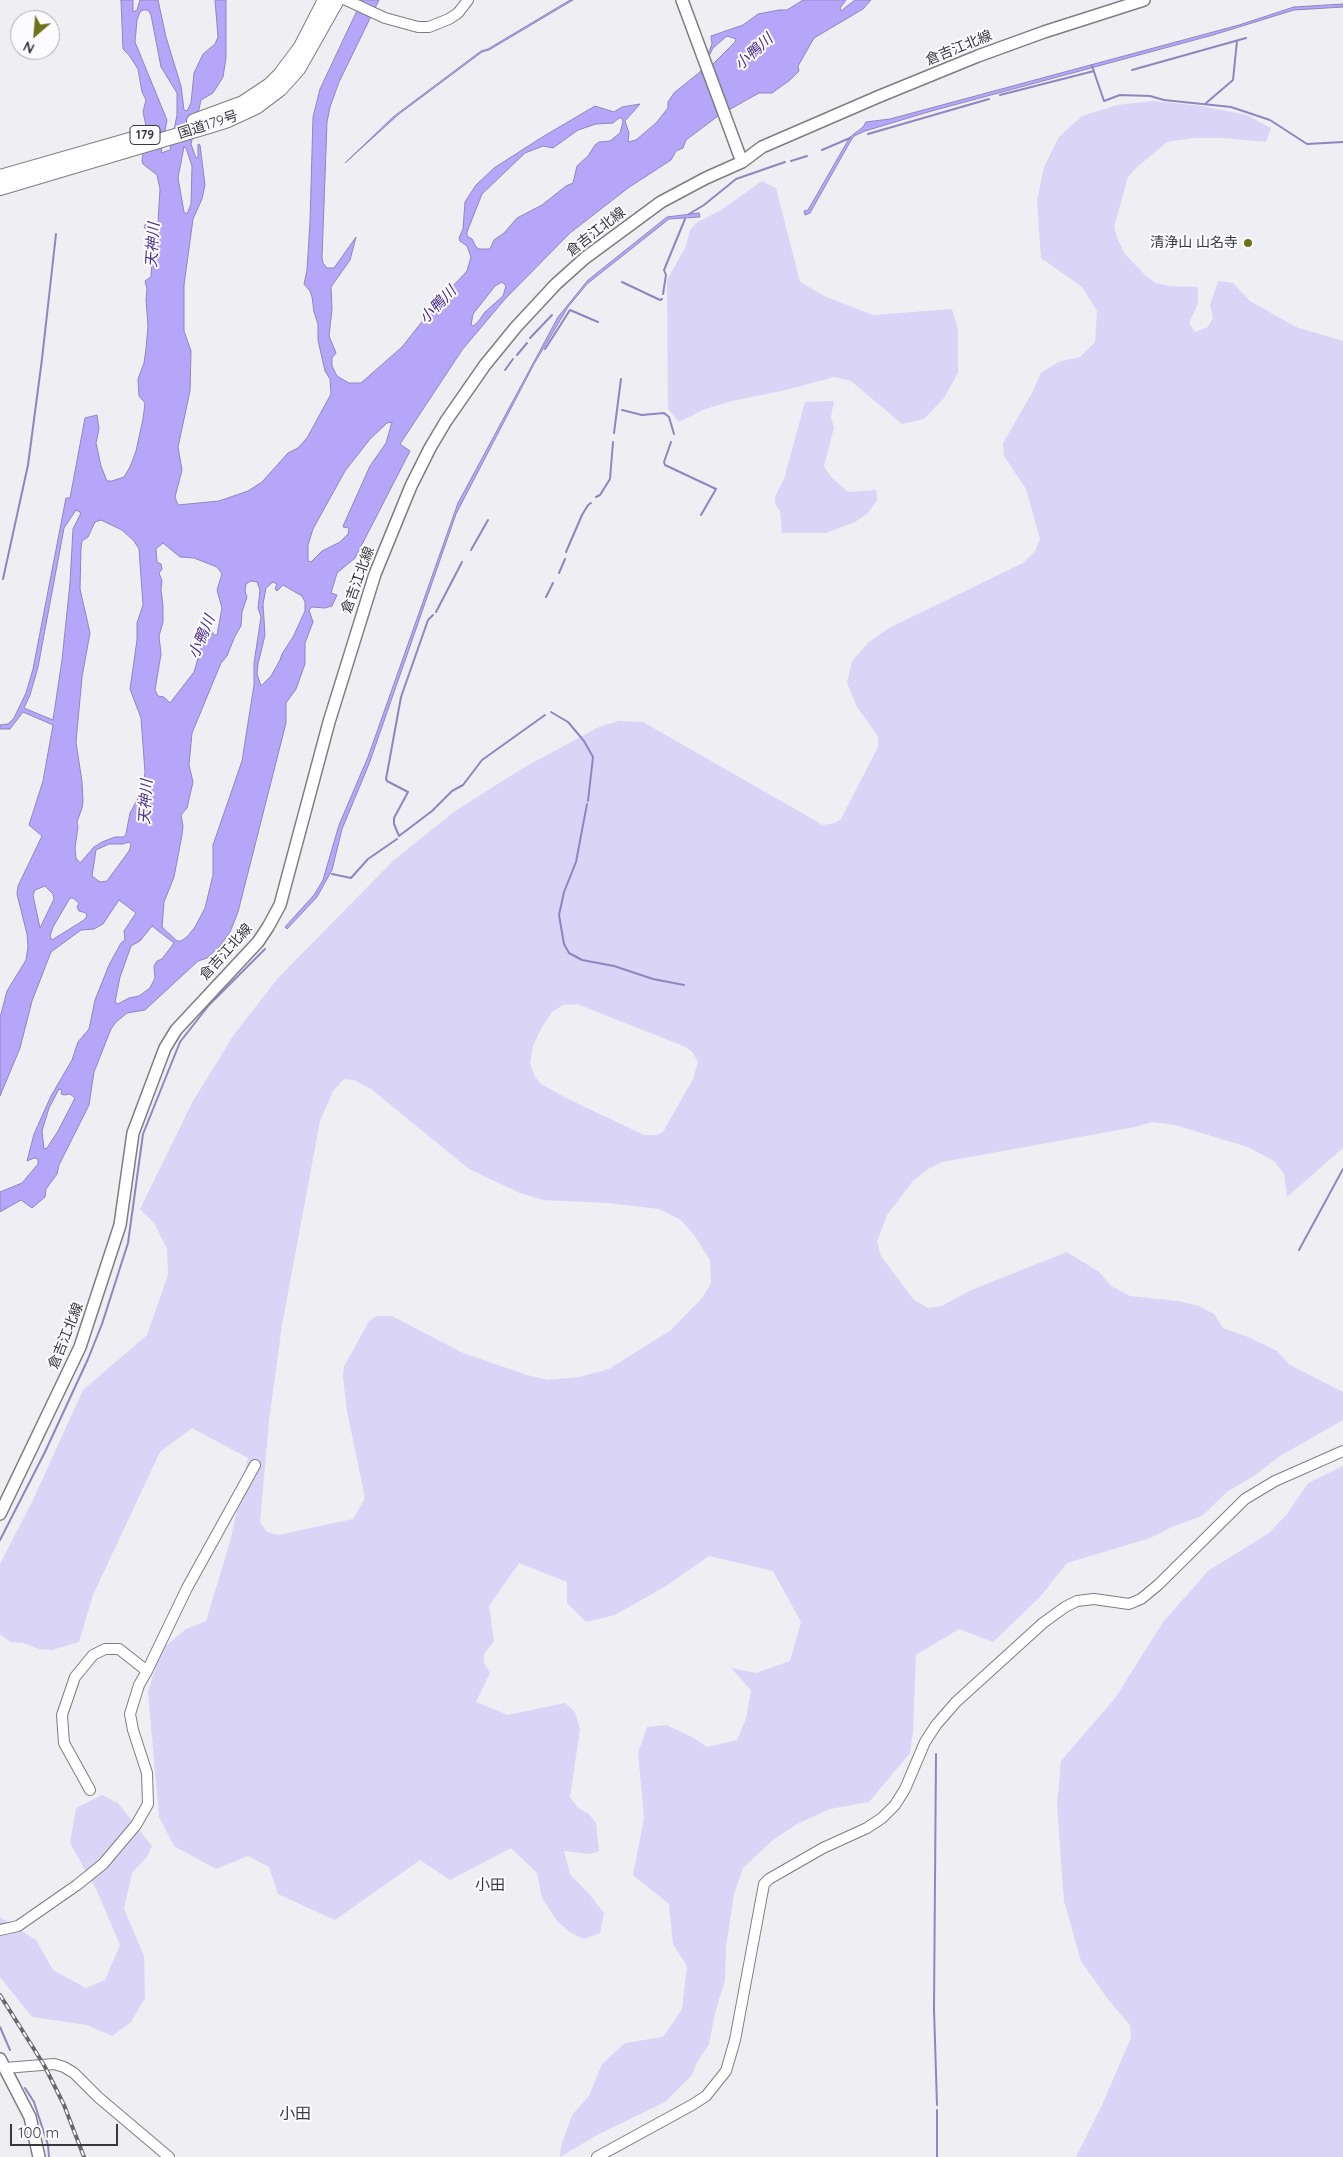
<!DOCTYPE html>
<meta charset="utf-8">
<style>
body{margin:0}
#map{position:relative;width:1343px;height:2157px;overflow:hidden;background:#eeeef3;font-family:Quicksand,sans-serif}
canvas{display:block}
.north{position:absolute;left:10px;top:10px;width:50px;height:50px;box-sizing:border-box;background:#fcfbff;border:1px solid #aeadb1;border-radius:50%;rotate:207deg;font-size:14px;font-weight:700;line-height:20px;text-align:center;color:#39393b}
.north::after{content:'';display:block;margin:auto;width:18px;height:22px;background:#6e7219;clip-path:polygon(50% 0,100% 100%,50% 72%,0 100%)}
.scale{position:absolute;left:10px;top:2124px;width:108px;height:22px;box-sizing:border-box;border:2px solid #39393b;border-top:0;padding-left:6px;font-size:15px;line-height:18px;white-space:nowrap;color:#39393b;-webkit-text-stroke:4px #fcfbff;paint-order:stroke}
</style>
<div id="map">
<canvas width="1343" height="2157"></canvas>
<div class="north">N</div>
<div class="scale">100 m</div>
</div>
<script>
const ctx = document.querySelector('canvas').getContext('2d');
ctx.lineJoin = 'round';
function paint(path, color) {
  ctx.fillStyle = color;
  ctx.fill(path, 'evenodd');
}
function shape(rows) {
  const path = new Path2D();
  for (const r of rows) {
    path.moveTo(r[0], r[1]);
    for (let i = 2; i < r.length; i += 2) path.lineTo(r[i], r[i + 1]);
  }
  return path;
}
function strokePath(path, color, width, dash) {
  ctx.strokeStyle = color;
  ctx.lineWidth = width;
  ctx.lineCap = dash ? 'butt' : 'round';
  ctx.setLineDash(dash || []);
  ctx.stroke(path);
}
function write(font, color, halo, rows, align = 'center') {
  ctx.font = font + ' Quicksand,"Noto Sans JP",sans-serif';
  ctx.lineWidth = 4;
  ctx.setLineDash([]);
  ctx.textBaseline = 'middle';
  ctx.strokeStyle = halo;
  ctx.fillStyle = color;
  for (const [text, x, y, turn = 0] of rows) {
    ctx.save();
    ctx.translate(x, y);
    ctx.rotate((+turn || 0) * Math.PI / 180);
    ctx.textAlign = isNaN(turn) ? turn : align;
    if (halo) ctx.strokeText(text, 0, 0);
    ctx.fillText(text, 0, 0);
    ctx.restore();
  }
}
paint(shape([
 [1153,101,1202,106,1247,115,1271,128,1266,142,1223,138,1194,138,1167,142,1136,168,1128,177,1114,227,1118,240,1125,254,1146,276,1156,283,1169,286,1198,287,1198,304,1189,323,1195,332,1208,327,1213,318,1210,305,1218,281,1233,283,1250,301,1296,327,1343,341,1343,1148,1287,1197,1284,1174,1274,1161,1248,1147,1175,1125,1152,1122,1135,1127,942,1162,928,1169,913,1181,887,1215,877,1242,881,1256,914,1300,928,1308,942,1306,969,1291,1067,1252,1099,1272,1111,1286,1130,1296,1178,1301,1199,1306,1214,1314,1223,1328,1248,1337,1277,1351,1290,1365,1343,1392,1343,1420,1280,1456,1254,1476,1228,1491,1202,1516,1174,1526,1150,1538,1067,1563,1040,1597,993,1642,959,1629,916,1655,913,1731,910,1753,869,1802,830,1809,797,1824,773,1840,743,1868,734,1894,726,1947,725,1980,715,2013,709,2044,697,2062,692,2075,665,2102,597,2135,560,2157,561,2146,572,2115,589,2096,602,2064,625,2043,663,2037,682,2009,687,1966,673,1944,669,1904,633,1875,644,1818,638,1753,647,1727,666,1725,692,1737,707,1747,737,1740,746,1719,751,1690,731,1668,756,1673,790,1661,801,1622,773,1571,709,1556,666,1586,615,1615,586,1622,567,1603,567,1582,519,1563,489,1606,494,1641,484,1654,484,1663,490,1673,476,1702,508,1715,565,1703,575,1712,580,1729,570,1797,578,1808,589,1814,596,1823,599,1851,590,1854,564,1851,570,1874,590,1895,604,1913,600,1933,584,1939,571,1933,557,1921,542,1898,537,1873,511,1848,450,1880,420,1860,335,1920,278,1894,269,1867,248,1856,216,1869,174,1846,159,1817,148,1692,161,1650,186,1629,206,1621,230,1542,248,1458,192,1428,160,1452,93,1595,79,1642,52,1650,39,1649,23,1643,10,1642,0,1634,0,1564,32,1502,83,1390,147,1335,168,1275,167,1249,154,1223,140,1209,193,1101,233,1036,278,978,394,860,455,811,523,768,599,727,619,721,643,722,823,825,835,823,841,819,878,747,878,736,857,707,847,683,852,661,869,642,889,628,1023,563,1035,551,1040,539,1026,489,1004,456,1003,443,1032,393,1041,373,1058,362,1080,357,1095,342,1097,311,1082,287,1041,258,1037,201,1044,167,1059,137,1082,116,1117,105],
 [577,1004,686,1047,693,1053,698,1062,693,1079,663,1132,657,1135,644,1135,566,1098,541,1084,535,1077,530,1063,533,1046,541,1029,552,1012,563,1005],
 [344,1079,354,1080,371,1089,469,1169,520,1193,543,1200,608,1203,659,1209,681,1220,694,1235,710,1260,711,1283,702,1298,671,1330,609,1369,579,1377,548,1380,527,1375,463,1353,392,1316,377,1316,369,1321,352,1352,344,1366,343,1377,347,1411,365,1498,353,1519,278,1535,267,1532,260,1522,269,1421,282,1325,320,1121,333,1091],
 [762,181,776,188,800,282,826,297,873,315,952,309,958,330,958,373,944,398,924,419,902,424,851,381,834,377,786,390,732,401,705,409,679,422,668,409,667,280,686,246,690,230,696,223,721,210],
 [834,401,831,417,834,428,824,466,831,477,848,492,876,490,877,500,868,513,855,522,826,533,782,533,780,511,775,504,775,497,784,479,805,402],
 [1343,1466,1343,2157,1076,2157,1102,2105,1131,2038,1130,2025,1107,1998,1081,1961,1064,1901,1057,1805,1061,1761,1116,1697,1163,1622,1208,1571,1269,1533,1287,1514,1308,1483],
 [102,1795,118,1803,152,1846,147,1857,132,1873,124,1909,144,1956,145,1998,131,2022,112,2036,87,2025,32,2017,0,1977,0,1917,36,1940,53,1970,86,1988,105,1980,120,1945,97,1891,70,1843,76,1808]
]), '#dad4f7');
const water = shape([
 [121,0,133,0,133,12,137,10,140,0,158,0,166,37,181,86,184,110,187,111,191,103,194,73,203,54,215,44,218,37,215,0,226,0,226,58,223,77,213,93,201,100,191,144,196,158,198,158,198,144,200,145,205,185,202,199,193,219,184,285,184,331,191,351,190,391,178,447,182,470,175,497,178,505,219,501,248,491,262,482,288,453,298,448,307,438,331,394,330,379,325,371,318,340,318,324,314,312,312,297,310,291,304,284,307,270,310,222,313,117,320,89,362,0,379,0,339,82,330,107,327,122,322,258,323,263,327,268,334,268,356,237,350,260,331,287,332,309,329,336,336,353,332,358,332,366,337,376,349,383,361,383,402,347,436,304,467,271,471,257,467,246,460,241,459,238,463,229,465,202,476,185,494,168,544,136,595,106,614,112,622,107,640,104,625,121,629,133,628,142,636,140,656,123,668,108,668,102,674,93,701,71,712,44,711,36,743,25,758,14,779,10,787,10,803,0,846,0,840,8,841,11,855,0,871,0,863,9,814,38,798,66,799,71,790,80,772,93,759,93,718,116,686,140,683,148,676,151,671,160,628,188,570,233,505,299,462,350,400,444,410,451,355,558,337,573,331,593,337,595,332,606,325,608,312,607,309,610,313,622,305,643,305,664,296,689,286,703,286,723,238,912,230,932,219,947,207,958,198,961,145,1010,127,1013,116,1022,111,1029,94,1072,89,1105,59,1165,57,1174,46,1189,45,1197,32,1208,21,1200,0,1212,0,1192,22,1183,38,1164,38,1159,34,1158,27,1161,34,1134,51,1096,72,1060,78,1042,89,1029,95,1000,109,965,121,943,125,940,124,931,136,913,119,900,103,924,94,929,81,930,51,952,32,1001,20,1048,0,1096,0,1018,7,991,26,960,28,947,27,934,17,894,18,886,42,836,29,825,43,781,53,725,23,712,10,729,0,729,0,725,8,724,14,718,26,693,33,669,65,503,66,498,70,498,85,418,97,415,99,429,96,443,101,466,107,481,112,481,124,477,130,467,136,451,143,419,145,403,139,396,138,379,144,363,146,349,148,326,146,300,147,289,145,281,151,277,153,246,144,226,146,224,155,230,158,223,160,189,157,175,143,164,142,161,146,126,143,112,146,100,142,92,138,69,129,55,123,49,121,0],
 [143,10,148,10,151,15,161,67,177,93,177,115,170,150,161,153,167,120,135,42,137,20,140,12,143,10],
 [727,36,736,39,735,42,702,75,701,72,713,48,727,36],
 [619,118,622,118,623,122,620,133,610,141,599,142,595,145,588,156,577,166,573,183,566,186,542,205,517,218,504,233,494,240,490,249,479,249,476,247,472,239,467,236,467,232,482,194,525,153,543,146,553,148,578,130,596,124,613,123,619,118],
 [184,147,186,148,192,166,191,204,187,214,184,212,178,178,184,147],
 [502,282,506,286,503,296,485,312,478,322,473,326,471,325,473,314,495,286,502,282],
 [392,422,386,443,370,466,344,524,343,527,349,528,348,534,340,542,322,551,311,562,308,561,308,545,313,529,345,471,370,439,387,423,392,422],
 [76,510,81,513,73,529,70,583,62,660,53,720,24,708,30,695,38,667,64,528,76,510],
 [101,520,122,530,134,541,139,549,143,605,137,623,137,640,130,689,141,718,145,772,143,789,130,813,126,834,124,837,115,837,102,842,94,847,80,863,76,858,75,848,78,827,77,822,82,808,83,801,82,782,76,742,82,677,90,633,80,589,81,548,82,541,88,537,95,522,101,520],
 [163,543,180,557,194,558,217,567,222,574,217,590,222,608,217,635,214,635,212,631,208,632,202,645,194,672,170,703,164,697,158,696,155,690,161,654,159,636,163,622,163,606,161,589,162,581,159,573,162,569,161,564,157,562,156,549,163,543],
 [251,581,257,582,260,590,258,608,261,617,254,663,254,685,242,761,213,845,213,875,205,908,195,927,187,937,181,941,177,941,162,927,164,902,174,877,182,835,183,826,181,815,187,808,193,782,189,765,192,733,221,663,227,656,235,636,241,626,242,612,247,597,245,591,246,584,251,581],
 [273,582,277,584,275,589,277,591,283,585,302,596,305,602,305,611,293,637,282,654,280,660,271,676,261,686,257,674,258,664,265,635,263,604,266,588,273,582],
 [129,842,131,845,129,851,107,881,100,882,92,876,96,850,109,844,123,844,129,842],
 [45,886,53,894,54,899,40,928,33,895,35,890,45,886],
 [70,898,73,898,79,903,77,907,79,911,86,913,87,916,84,920,52,940,50,936,53,927,70,898],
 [152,926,174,943,162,959,157,961,154,966,155,978,150,988,139,996,129,998,118,1004,115,1002,120,977,131,946,140,941,152,926],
 [59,1089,62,1090,61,1094,64,1095,70,1094,75,1098,58,1131,47,1148,44,1149,42,1131,49,1108,59,1089],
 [570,0,573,0,489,50,482,52,399,114,345,163,393,117,481,51,488,49,570,0],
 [1343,4,1343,7,1294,10,1213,35,928,112,865,131,854,136,850,142,810,213,805,215,804,211,808,210,850,137,863,127,866,122,890,119,1239,25,1294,7,1343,4],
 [699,213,700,217,669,219,587,284,568,307,534,364,456,514,369,764,342,829,332,870,317,897,287,929,285,927,314,895,323,880,339,825,368,757,458,503,558,317,588,280,667,217,699,213]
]);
paint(water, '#b6a6f9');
strokePath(water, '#9085c0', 1);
strokePath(shape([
 [1092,66,1104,101,1120,95,1150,96,1164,100,1231,107,1270,120,1307,144,1343,142],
 [1132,70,1246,38],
 [1000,95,1094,71],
 [1205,104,1233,80,1237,41],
 [868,134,989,99],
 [822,150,850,138],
 [791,161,807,156],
 [689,214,704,205,736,179,785,162],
 [622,282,660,300,662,299],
 [663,294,666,275,664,270,685,219],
 [530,338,552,315],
 [545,349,570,310,598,322],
 [517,355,527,343],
 [505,370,513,359],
 [622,410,642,415,664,413,669,417,674,434],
 [614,433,621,379],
 [671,442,664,462,665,465,716,489,701,515],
 [596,497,600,495,610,479,613,442],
 [471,550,488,520],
 [566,552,582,515,588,505,591,503],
 [559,573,565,559],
 [3,579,28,465,42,359,56,234],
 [546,597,553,583],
 [436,612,462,562],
 [433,615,428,620,401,697,386,779,387,781,408,792,394,818,394,824,399,836,432,811,452,791,463,785,482,760,545,715],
 [551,712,568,722,584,741,593,757,588,801],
 [587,804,576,862,564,892,559,915,564,944,569,953,582,960,614,966,653,979,684,985],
 [332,874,351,878,368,859,397,839],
 [1299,1250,1343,1169],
 [0,1540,45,1452,88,1359,102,1324,128,1243,143,1134,180,1042,209,1005,265,949],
 [936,1754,934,2009,937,2105],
 [0,2027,10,2050],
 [25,2088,34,2102,48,2145,49,2157],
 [937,2157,937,2110]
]), '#9085c0', 2);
const tertiary = shape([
 [346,0,385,18,418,27,429,27,449,19,458,13,468,0],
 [90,1790,64,1743,62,1715,75,1677,93,1655,105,1649,119,1649,147,1671],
 [0,1930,18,1926,77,1885,103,1864,136,1825,148,1804,147,1773,133,1730,130,1714,139,1685,147,1671,187,1588,255,1465],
 [5,2068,54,2064,64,2067,74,2073,98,2097,169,2157],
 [597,2157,692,2105,706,2096,726,2071,735,2040,764,1884,769,1879,823,1848,867,1828,882,1818,895,1805,905,1789,925,1742,936,1725,956,1702,1043,1623,1065,1607,1077,1601,1094,1599,1129,1604,1141,1599,1158,1585,1245,1499,1275,1481,1343,1451]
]);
const secondary = shape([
 [682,0,742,162],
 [0,1514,80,1347,120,1225,133,1133,165,1048,176,1030,258,942,268,927,280,905,329,722,375,574,411,486,430,448,446,421,485,365,516,327,556,284,585,258,661,202,706,178,742,162,762,147,880,96,978,56,1044,32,1144,0],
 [0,2059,30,2117,39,2157]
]);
const trunk = shape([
 [194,121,243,103,270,85,280,75,301,47,325,0],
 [0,177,147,135],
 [0,188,209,126,228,120,256,107,280,89,298,69,337,0]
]);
strokePath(tertiary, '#7e7d82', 12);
strokePath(secondary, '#7e7d82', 14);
strokePath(trunk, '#7e7d82', 16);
strokePath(tertiary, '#fff', 10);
strokePath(secondary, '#fff', 11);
strokePath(trunk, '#fff', 14);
const rail = shape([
 [0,1995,44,2065,64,2105,84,2157]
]);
strokePath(rail, '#68686a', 4);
strokePath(rail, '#fcfbff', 2, [5.5]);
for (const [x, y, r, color] of [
 [1248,243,5,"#6e7219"]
]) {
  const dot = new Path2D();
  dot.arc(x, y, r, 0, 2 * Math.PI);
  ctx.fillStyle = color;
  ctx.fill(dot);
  strokePath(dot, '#fcfbff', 2);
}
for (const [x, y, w] of [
 [145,135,30]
]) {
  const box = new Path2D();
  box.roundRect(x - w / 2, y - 9.5, w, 19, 4);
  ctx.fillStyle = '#fcfbff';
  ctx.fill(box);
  strokePath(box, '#39393b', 1);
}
write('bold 12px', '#39393b', null, [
 ["179",145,135]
]);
write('14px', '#39393b', '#fcfbff', [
 ["倉吉江北線",959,48,-22],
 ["国道179号",208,125,-18],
 ["倉吉江北線",596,232,-38],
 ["倉吉江北線",358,580,-70],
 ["倉吉江北線",226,952,-48],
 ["倉吉江北線",66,1336,-68]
]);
write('14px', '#39393b', '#fcfbff', [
 ["清浄山 山名寺",1238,243]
], 'right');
write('italic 15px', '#482a88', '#fcfbff', [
 ["小鴨川",754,52,-42],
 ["天神川",153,245,-87],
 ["小鴨川",438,305,-46],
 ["小鴨川",202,637,-67],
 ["天神川",146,802,-87]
]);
write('15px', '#39383c', '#fcfbff', [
 ["小田",490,1885]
]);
write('16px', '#39383c', '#fcfbff', [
 ["小田",295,2114]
]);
</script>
